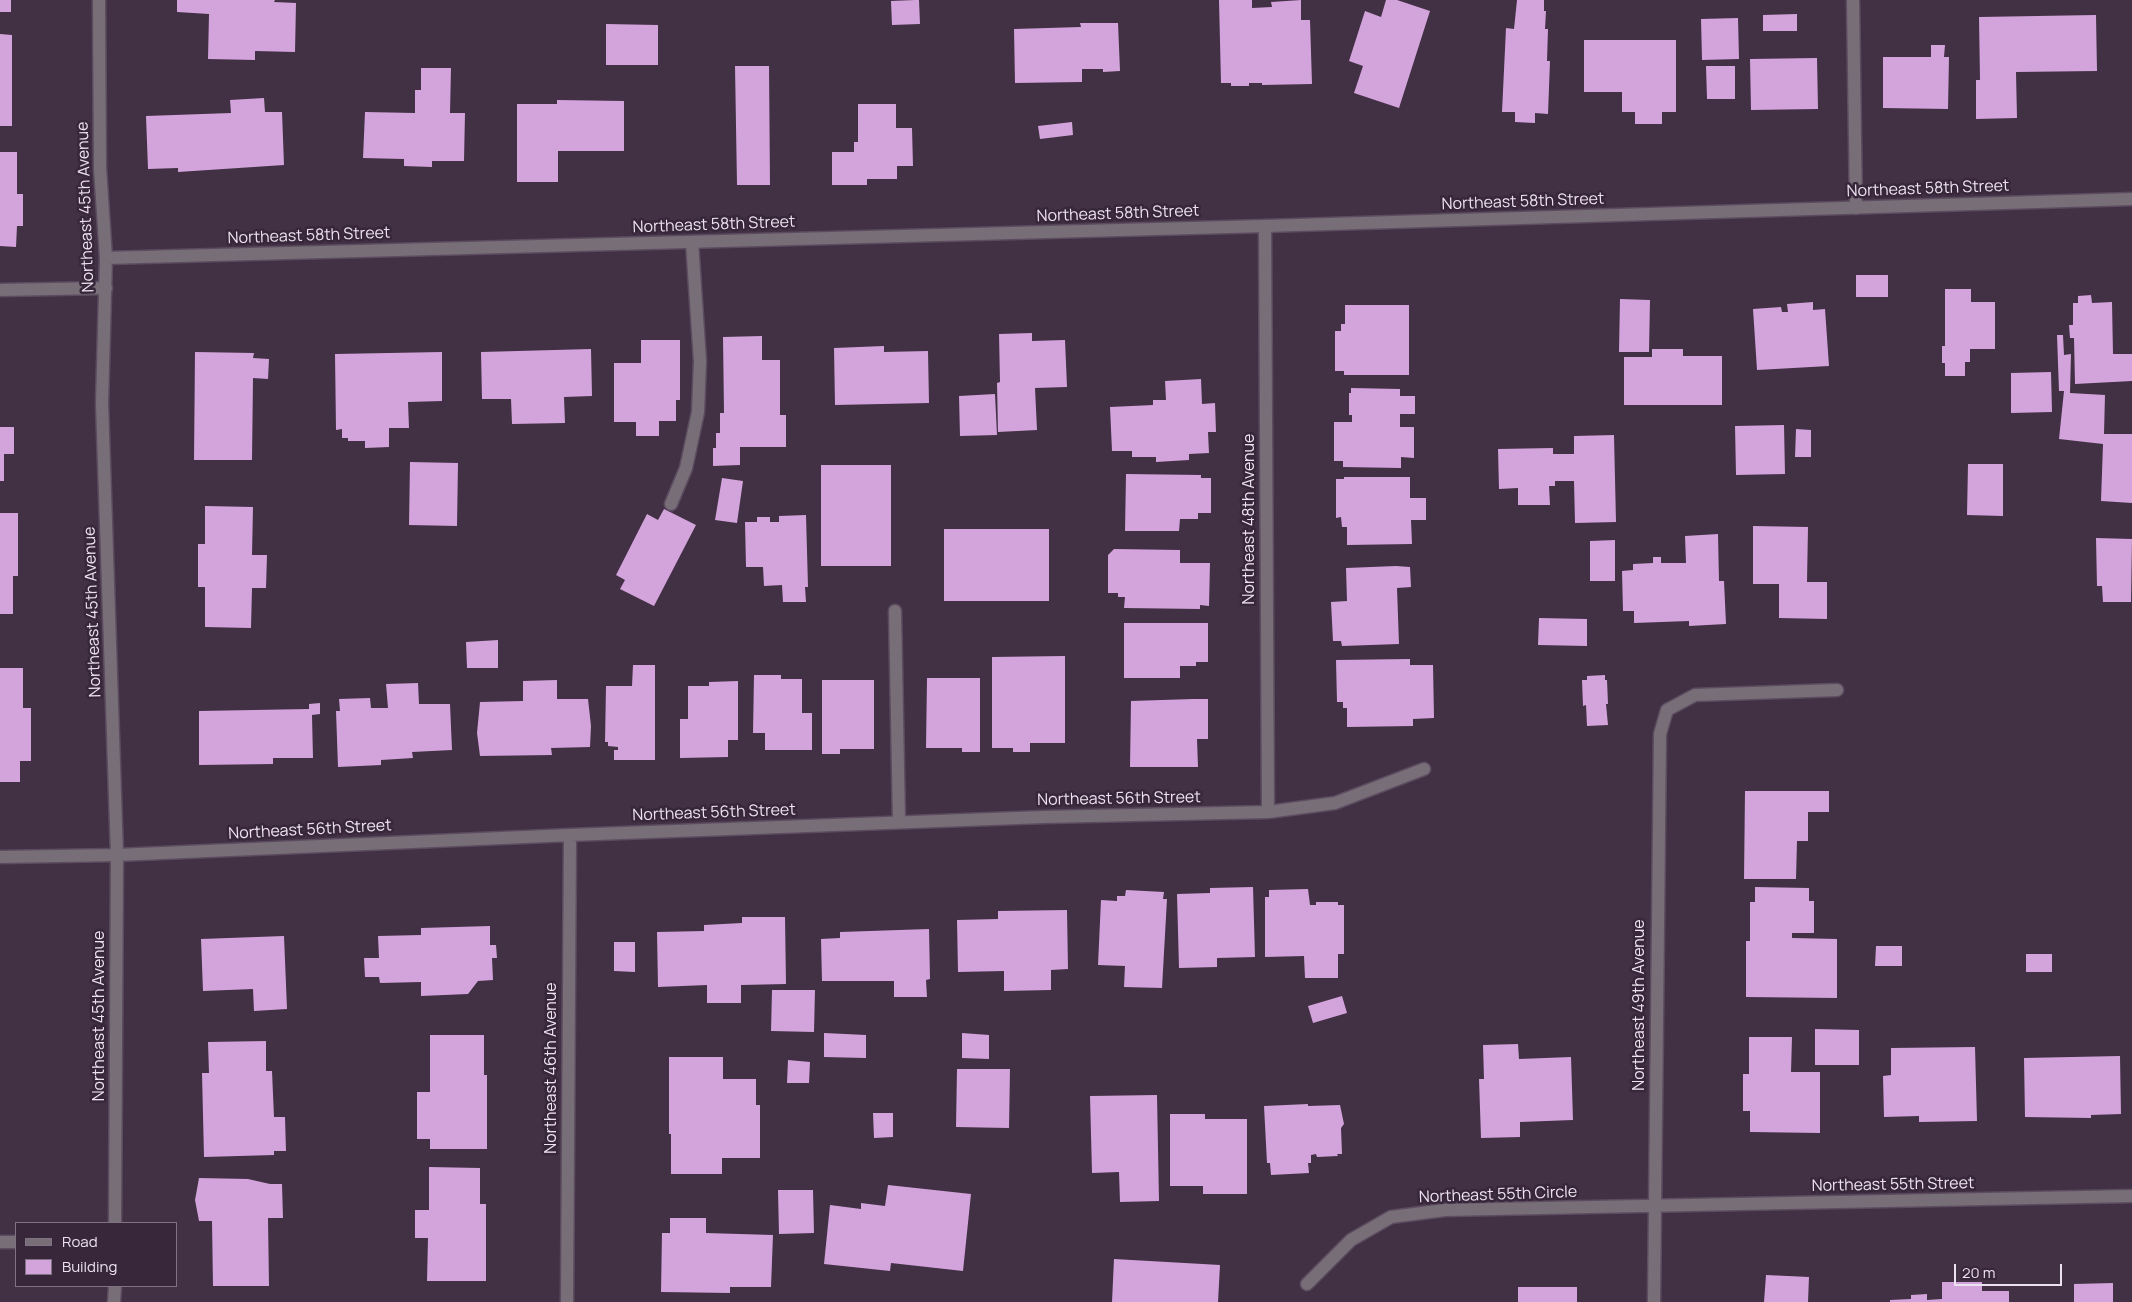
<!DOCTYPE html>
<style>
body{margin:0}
#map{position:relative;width:2132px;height:1302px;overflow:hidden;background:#423045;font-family:Manrope,sans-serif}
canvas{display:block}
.legend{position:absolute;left:15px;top:1222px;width:162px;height:65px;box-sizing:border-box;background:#38263b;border:1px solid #807183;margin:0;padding:6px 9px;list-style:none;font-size:15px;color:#ede2ef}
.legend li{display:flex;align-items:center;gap:10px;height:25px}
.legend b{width:25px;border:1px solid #807183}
.scale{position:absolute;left:1954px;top:1264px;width:108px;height:22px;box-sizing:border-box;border:2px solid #ede2ef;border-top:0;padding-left:6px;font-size:15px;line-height:18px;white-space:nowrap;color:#ede2ef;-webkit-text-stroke:4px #38263b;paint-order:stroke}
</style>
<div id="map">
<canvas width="2132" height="1302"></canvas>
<ul class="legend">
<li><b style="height:6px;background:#776e78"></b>Road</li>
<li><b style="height:14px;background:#d3a4db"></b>Building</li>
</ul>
<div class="scale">20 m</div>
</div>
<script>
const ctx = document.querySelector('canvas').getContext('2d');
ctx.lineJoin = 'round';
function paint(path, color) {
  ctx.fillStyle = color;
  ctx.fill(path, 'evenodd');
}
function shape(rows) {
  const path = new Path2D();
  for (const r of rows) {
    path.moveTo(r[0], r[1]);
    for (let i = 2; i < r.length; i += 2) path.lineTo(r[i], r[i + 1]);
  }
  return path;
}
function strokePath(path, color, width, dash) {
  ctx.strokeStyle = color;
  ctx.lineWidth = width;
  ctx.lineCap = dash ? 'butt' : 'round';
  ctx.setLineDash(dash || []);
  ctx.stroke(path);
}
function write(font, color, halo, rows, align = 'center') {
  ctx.font = font + ' Manrope,sans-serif';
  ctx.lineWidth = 5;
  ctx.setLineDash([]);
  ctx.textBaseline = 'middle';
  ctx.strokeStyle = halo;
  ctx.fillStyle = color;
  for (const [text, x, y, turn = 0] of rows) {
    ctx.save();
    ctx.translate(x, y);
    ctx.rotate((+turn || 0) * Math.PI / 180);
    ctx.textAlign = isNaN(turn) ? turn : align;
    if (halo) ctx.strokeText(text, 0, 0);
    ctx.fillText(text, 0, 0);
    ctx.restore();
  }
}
paint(shape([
 [0,0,11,0,11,12,0,12],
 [177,0,275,0,274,2,296,3,295,52,255,51,255,60,208,59,209,14,177,12],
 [915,0,919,0,920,24,892,25,891,1],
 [1219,0,1252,0,1252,8,1272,7,1271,2,1301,0,1301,20,1310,20,1312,84,1262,85,1262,83,1249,83,1249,86,1231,86,1231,83,1221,83],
 [1386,0,1397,0,1430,11,1399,108,1354,93,1363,66,1349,61,1365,11,1381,17],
 [1517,0,1544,0,1544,11,1546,11,1545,29,1548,29,1547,61,1550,61,1548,114,1535,113,1535,123,1515,122,1515,112,1502,112,1506,28,1514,29],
 [1797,14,1797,31,1763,31,1763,15],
 [2096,15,2097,71,2016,72,2017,118,1976,119,1976,80,1980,80,1979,17],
 [1738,18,1739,59,1702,60,1701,19],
 [1080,23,1118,23,1120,71,1103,72,1103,69,1082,69,1082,82,1015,83,1014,29,1081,27],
 [606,24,658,25,658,65,606,65],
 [0,34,12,35,12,126,0,126],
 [1584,40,1676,40,1676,112,1662,112,1662,124,1635,124,1635,112,1622,112,1622,92,1584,92],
 [1931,45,1945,45,1944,57,1949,57,1948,109,1883,108,1883,57,1931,57],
 [1817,58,1818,109,1751,110,1750,59],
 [735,66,769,66,770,185,737,185],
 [1706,66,1735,66,1735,99,1707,99],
 [421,68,451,68,450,113,465,113,464,161,432,161,432,167,404,166,404,159,363,158,365,112,415,113,415,90,421,90],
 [264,98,265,112,282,112,284,165,178,172,178,168,148,169,146,116,231,113,230,100],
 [557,100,624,101,624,151,558,151,558,182,517,182,517,104,557,104],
 [858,104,896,104,896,128,912,128,913,166,897,166,897,179,867,179,867,185,832,185,832,152,854,152,854,142,858,142],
 [1072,122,1073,135,1040,139,1038,126],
 [0,152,17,152,17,194,23,194,23,226,17,226,16,247,0,246],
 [1856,275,1888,275,1888,297,1856,297],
 [1945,289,1971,289,1971,302,1995,302,1995,349,1970,349,1970,362,1965,362,1965,376,1945,376,1945,363,1942,363,1942,346,1945,346],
 [2091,295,2092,303,2112,302,2113,354,2132,354,2132,381,2075,384,2074,338,2070,338,2069,325,2073,325,2073,303,2078,303,2078,296],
 [1620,299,1650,300,1649,352,1619,352],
 [1813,302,1813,310,1825,309,1829,366,1757,370,1753,309,1781,307,1782,312,1788,312,1787,304],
 [1345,305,1409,305,1409,375,1344,375,1344,371,1335,371,1335,331,1341,331,1341,324,1345,324],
 [1032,333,1032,341,1065,340,1067,387,1035,388,1037,430,998,432,997,383,1000,382,999,334],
 [2057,335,2063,335,2064,355,2071,354,2070,393,2105,395,2104,434,2132,434,2132,503,2101,501,2103,444,2059,439,2064,391,2059,391],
 [762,336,762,360,780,360,780,415,786,415,786,447,740,447,740,465,713,466,713,448,716,448,716,433,720,433,720,413,724,413,723,337],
 [641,340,680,340,680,400,676,400,676,421,659,421,659,436,636,436,636,422,614,422,614,363,641,363],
 [884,346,884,352,928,351,929,403,835,405,834,348],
 [591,349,592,396,564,397,565,423,512,424,511,399,482,399,481,352],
 [1652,349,1683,349,1683,356,1722,356,1722,405,1624,405,1624,357,1652,357],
 [195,352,254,353,253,358,269,359,268,379,253,378,252,460,194,460],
 [442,352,442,401,408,402,409,428,389,428,389,447,365,448,365,441,348,441,348,438,342,438,342,429,336,430,335,354],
 [2051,372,2052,412,2011,413,2011,373],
 [1201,379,1202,404,1215,403,1216,432,1208,432,1209,453,1189,454,1189,460,1156,462,1156,457,1132,457,1132,451,1112,451,1110,407,1153,405,1153,400,1166,400,1165,381],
 [1351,388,1400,389,1400,396,1415,396,1415,414,1400,414,1400,427,1414,427,1414,458,1401,457,1401,468,1343,467,1343,461,1334,461,1334,422,1352,422,1352,415,1349,415,1349,393,1351,393],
 [995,394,997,435,960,436,959,396],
 [1784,425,1785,474,1736,475,1735,426],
 [0,427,14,427,14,454,4,454,4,481,0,481],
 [1796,429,1811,430,1811,457,1795,457],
 [1614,435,1616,522,1575,523,1574,481,1555,481,1555,486,1549,486,1550,505,1518,505,1518,488,1499,489,1498,449,1553,448,1553,454,1574,454,1574,436],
 [410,462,458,463,457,526,409,525],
 [1968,464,2003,464,2003,516,1967,515],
 [821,465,891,465,891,566,821,566],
 [1126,474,1201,475,1201,478,1211,478,1211,513,1198,513,1198,519,1180,519,1179,531,1125,531],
 [1344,477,1410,477,1410,498,1426,498,1426,520,1411,520,1412,544,1347,545,1347,527,1342,527,1341,517,1336,518,1336,479,1344,479],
 [722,478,743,481,737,523,715,520],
 [205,506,253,507,252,555,267,555,266,588,252,588,251,628,205,627,205,587,198,587,198,544,205,544],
 [664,509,696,525,654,606,620,589,625,580,616,575,647,514,658,520],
 [0,513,18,513,18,576,13,576,13,614,0,614],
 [806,515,808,587,805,587,806,602,783,602,782,585,764,586,763,567,746,567,745,522,757,522,757,517,770,517,770,522,779,522,779,516],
 [1753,526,1808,527,1807,582,1827,582,1827,619,1779,618,1779,584,1753,584],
 [944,529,1049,529,1049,601,944,601],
 [1718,534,1719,581,1724,581,1726,624,1689,626,1689,621,1634,623,1634,611,1623,611,1622,571,1633,570,1633,564,1653,563,1653,557,1661,557,1661,563,1686,563,1685,536],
 [2096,538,2132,539,2131,602,2103,602,2102,586,2097,586],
 [1615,540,1615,581,1590,581,1590,541],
 [1114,549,1180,550,1180,563,1210,563,1209,606,1200,605,1200,609,1124,608,1125,597,1118,597,1118,593,1108,593,1108,555],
 [1396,566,1410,567,1411,587,1397,588,1399,644,1342,646,1341,641,1333,641,1331,602,1347,601,1346,568],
 [1539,618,1587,619,1587,646,1538,645],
 [1124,623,1208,623,1208,662,1196,662,1196,666,1180,666,1180,678,1124,678],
 [498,640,498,668,467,668,466,642],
 [1065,656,1065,743,1030,743,1030,752,1013,752,1013,748,992,748,992,657],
 [1410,659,1410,665,1433,665,1434,718,1413,719,1413,726,1347,727,1347,708,1343,708,1343,702,1337,702,1336,660],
 [633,665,655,665,655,760,614,760,614,750,618,750,618,747,608,746,608,742,605,742,606,686,632,686],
 [0,668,23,668,23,708,31,708,31,761,20,761,20,782,0,782],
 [754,675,781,675,781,679,802,679,802,713,812,713,812,750,765,750,765,733,753,733],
 [1605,675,1605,680,1607,680,1608,704,1606,704,1608,725,1587,726,1586,705,1583,706,1582,680,1587,680,1587,676],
 [927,678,980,678,980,752,962,752,962,748,926,748],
 [557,680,557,699,588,699,591,726,590,747,551,748,552,755,480,756,477,733,480,702,523,701,523,681],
 [822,680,874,680,874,749,840,749,840,754,822,754],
 [738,681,738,740,728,740,728,757,680,758,680,719,688,719,688,686,709,686,709,682],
 [418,683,419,704,450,704,452,750,412,752,413,758,381,760,381,765,338,767,336,711,340,711,339,699,370,698,371,708,388,708,386,684],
 [1193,699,1208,699,1208,739,1197,739,1198,767,1130,767,1131,701],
 [320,703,320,714,312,715,313,758,273,758,273,764,199,765,199,711,309,709,309,704],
 [1745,791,1829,791,1829,812,1808,812,1808,841,1797,841,1796,879,1744,879],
 [1253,887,1255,957,1217,958,1217,967,1179,968,1177,894,1210,893,1210,888],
 [1755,887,1809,888,1809,901,1814,901,1814,933,1792,933,1792,938,1837,939,1837,998,1746,997,1746,941,1750,941,1750,902,1755,902],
 [1308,889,1310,905,1316,905,1316,902,1338,902,1338,905,1344,905,1344,954,1338,954,1338,978,1305,978,1304,956,1265,957,1265,897,1269,897,1269,890],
 [1126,890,1164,892,1163,899,1167,899,1162,988,1124,987,1125,966,1098,965,1101,900,1117,901,1117,896,1125,896],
 [1067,910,1068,969,1051,970,1051,990,1004,991,1004,971,958,972,957,920,998,919,998,911],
 [742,917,785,917,786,984,741,985,741,1003,707,1003,707,985,658,987,657,932,704,931,704,925,742,923],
 [490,926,490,945,496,945,497,958,492,958,493,980,478,981,468,994,421,996,421,982,380,983,379,977,365,977,364,958,379,958,378,936,421,935,421,928],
 [929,929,930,979,926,980,927,997,894,997,894,981,822,981,821,939,840,938,840,932],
 [284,936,287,1009,254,1011,253,989,203,991,201,939],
 [614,942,635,942,635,972,614,971],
 [1876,946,1902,946,1902,966,1875,966],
 [2026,954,2052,954,2052,972,2026,972],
 [772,990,815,990,814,1032,771,1031],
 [1342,996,1347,1013,1313,1023,1308,1006],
 [1815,1029,1859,1030,1859,1065,1815,1065],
 [824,1033,866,1035,866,1058,824,1057],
 [962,1033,989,1035,989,1059,962,1058],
 [430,1035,484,1035,484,1075,487,1075,487,1149,430,1149,430,1139,417,1139,417,1092,430,1092],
 [1749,1037,1792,1037,1791,1072,1820,1072,1820,1133,1750,1132,1750,1111,1743,1111,1743,1074,1749,1074],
 [266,1041,266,1071,272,1071,274,1117,285,1117,286,1151,274,1151,274,1155,204,1157,202,1073,209,1073,208,1042],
 [1518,1044,1519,1059,1571,1057,1573,1120,1520,1122,1520,1137,1481,1138,1479,1079,1484,1079,1483,1045],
 [1975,1047,1977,1121,1919,1122,1919,1116,1884,1117,1883,1076,1891,1075,1891,1048],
 [2120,1056,2121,1114,2091,1115,2091,1118,2025,1117,2024,1058],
 [669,1057,723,1057,723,1079,756,1079,756,1105,760,1105,760,1158,722,1158,722,1174,671,1174,671,1134,669,1134],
 [788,1060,810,1062,809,1083,787,1083],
 [957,1069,1010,1069,1009,1128,956,1127],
 [1157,1095,1159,1201,1120,1202,1119,1172,1092,1173,1090,1096],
 [1308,1104,1308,1106,1340,1105,1344,1124,1341,1128,1342,1154,1337,1154,1338,1156,1317,1157,1316,1154,1311,1155,1311,1163,1308,1163,1309,1173,1271,1175,1270,1163,1267,1163,1264,1106],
 [873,1113,893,1113,893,1137,874,1138],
 [1170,1114,1205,1114,1205,1119,1247,1119,1247,1194,1203,1194,1203,1186,1170,1186],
 [429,1167,480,1168,480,1204,486,1204,486,1281,427,1281,428,1238,415,1238,415,1210,429,1210],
 [199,1178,248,1179,270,1184,282,1184,283,1218,268,1218,269,1286,213,1286,212,1221,199,1221,195,1200],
 [888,1185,971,1194,963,1271,891,1263,890,1271,824,1264,830,1205,861,1209,861,1203,885,1206],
 [778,1190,813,1190,814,1233,779,1234],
 [670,1218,706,1218,706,1233,773,1235,771,1287,730,1287,730,1293,661,1292,662,1233,670,1233],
 [1114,1259,1220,1265,1218,1302,1112,1302],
 [1766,1275,1809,1277,1808,1302,1764,1302],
 [1942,1282,1982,1282,1982,1291,2009,1291,2009,1302,1890,1302,1890,1300,1911,1299,1911,1295,1927,1294,1927,1300,1942,1299],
 [2113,1283,2113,1302,2074,1302,2074,1284],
 [1518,1287,1577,1287,1577,1302,1518,1302]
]), '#d3a4db');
const service = shape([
 [1853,0,1856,208],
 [671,504,686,468,698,412,700,361,692,242],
 [895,611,899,822],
 [0,1242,16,1242]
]);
const minor = shape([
 [99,0,100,168,106,258],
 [1265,226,1268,812],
 [0,290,106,288],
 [115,1223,117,855,570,835,1044,817,1268,812,1335,803,1424,769],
 [1307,1284,1351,1240,1391,1217,1445,1210,2132,1196],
 [114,1302,115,1286],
 [567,1302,570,835],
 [1654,1302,1660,734,1667,710,1695,695,1837,690]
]);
const tertiary = shape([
 [0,857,117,855,102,403,106,258,1265,226,2132,199]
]);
strokePath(service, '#5d4c60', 15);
strokePath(minor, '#5d4c60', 15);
strokePath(tertiary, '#5d4c60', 15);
strokePath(service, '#776e78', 12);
strokePath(minor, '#776e78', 12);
strokePath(tertiary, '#776e78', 12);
write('16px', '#ede2ef', '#38263b', [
 ["Northeast 58th Street",1928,189,-2],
 ["Northeast 58th Street",1523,202,-2],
 ["Northeast 45th Avenue",86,207,-92],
 ["Northeast 58th Street",1118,214,-2],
 ["Northeast 58th Street",714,225,-2],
 ["Northeast 58th Street",309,236,-2],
 ["Northeast 48th Avenue",1250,519,-90],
 ["Northeast 45th Avenue",93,612,-92],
 ["Northeast 56th Street",1119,799,-1],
 ["Northeast 56th Street",714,813,-2],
 ["Northeast 56th Street",310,830,-3],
 ["Northeast 49th Avenue",1640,1005,-90],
 ["Northeast 45th Avenue",100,1016,-90],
 ["Northeast 46th Avenue",552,1068,-90],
 ["Northeast 55th Street",1893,1185,-1],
 ["Northeast 55th Circle",1498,1195,-2]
]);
</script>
